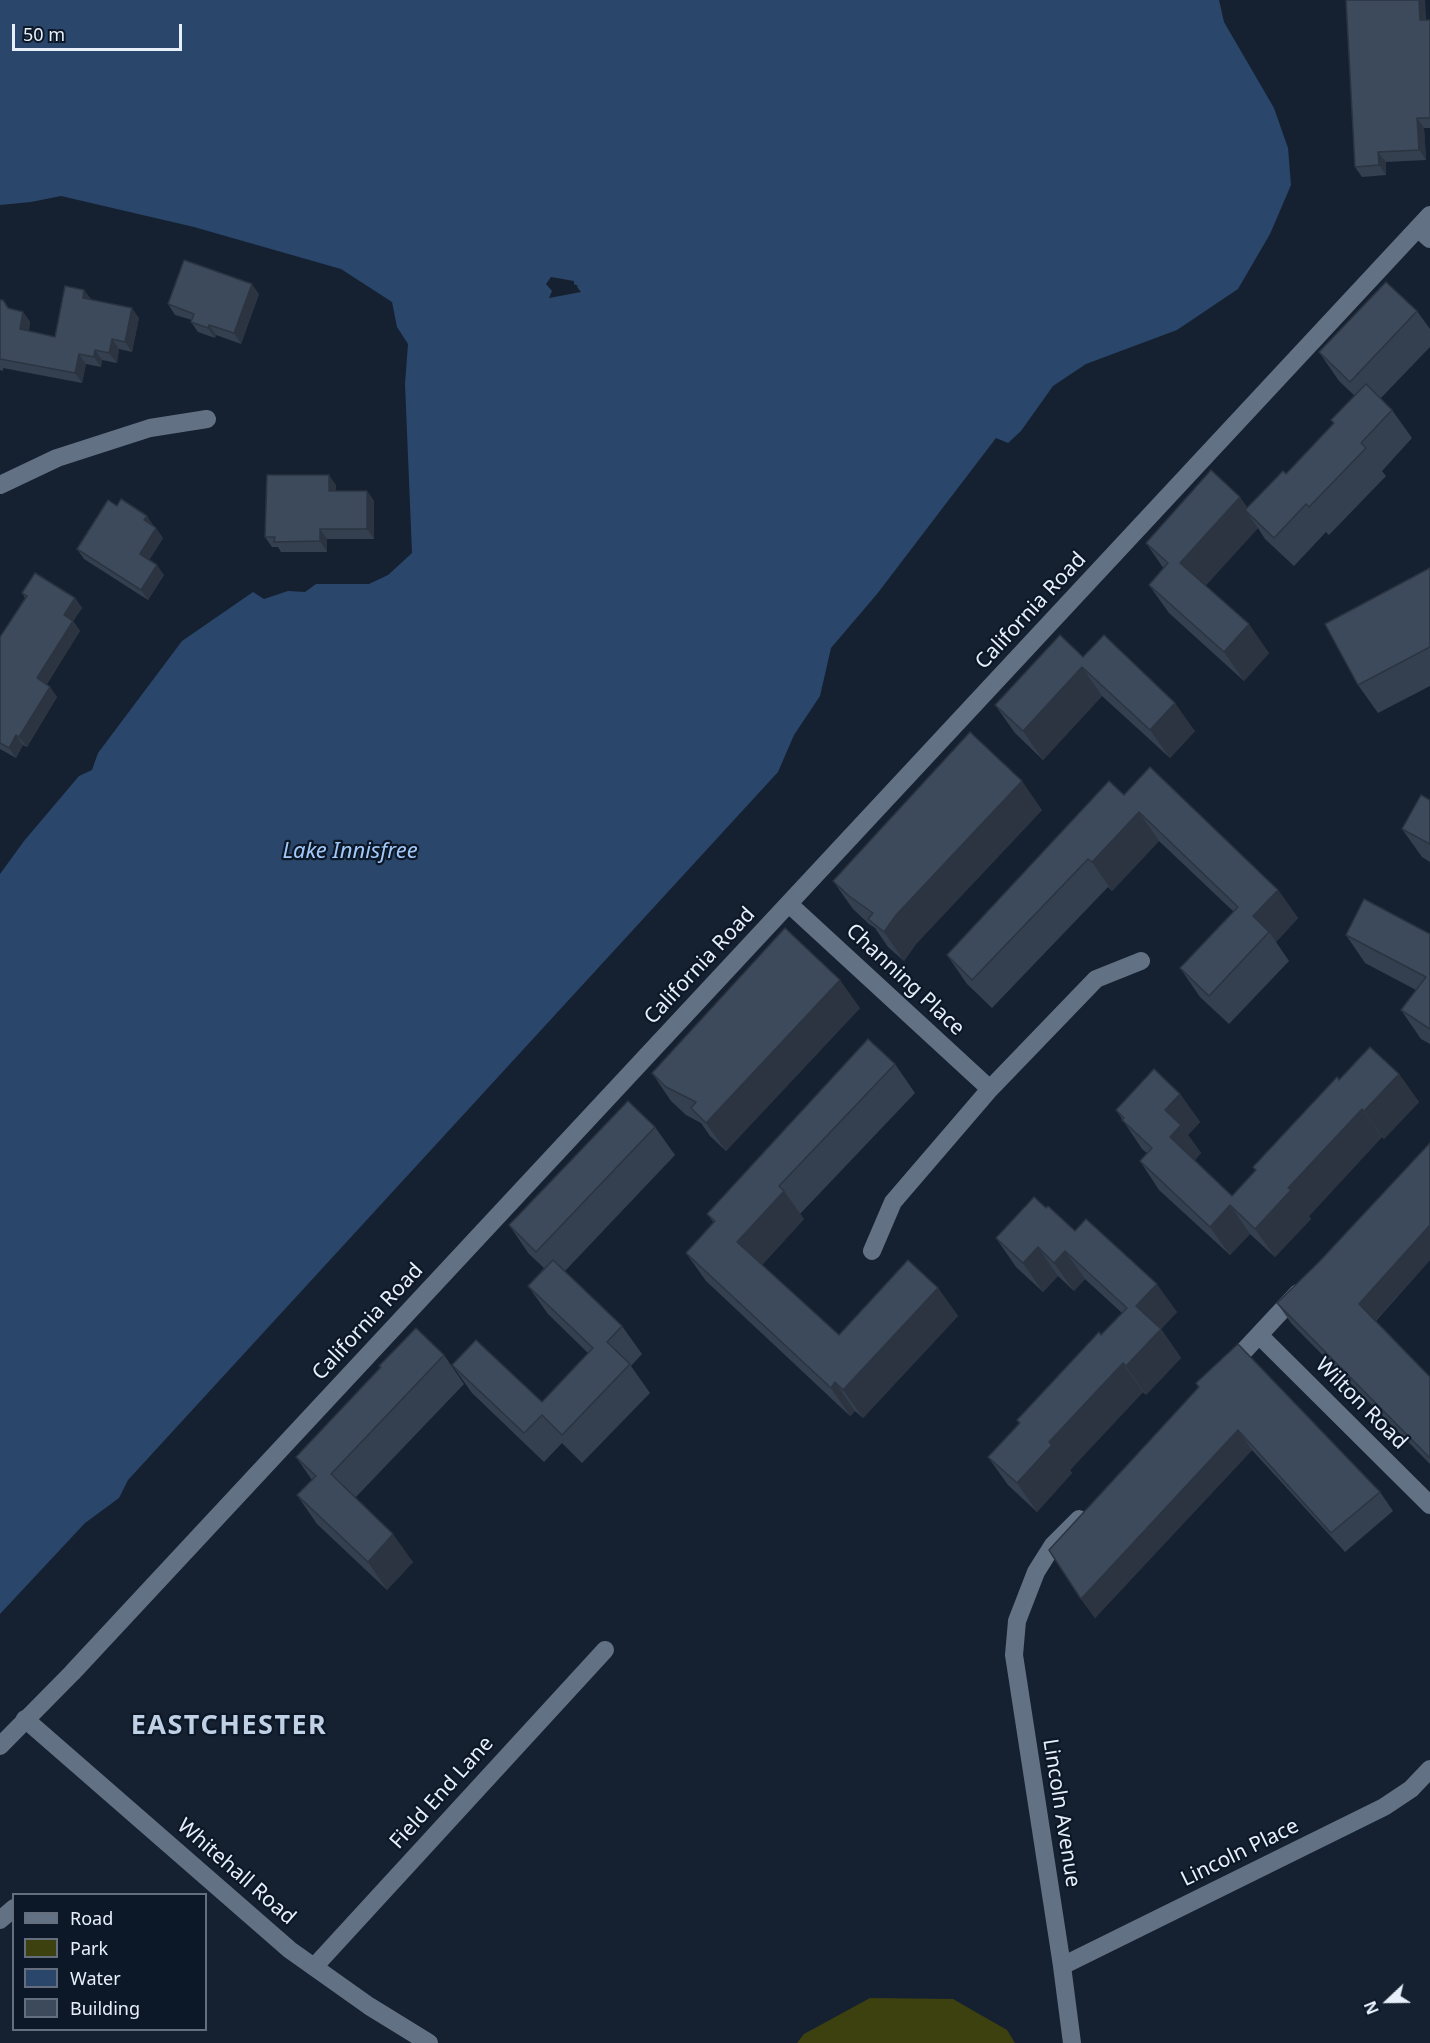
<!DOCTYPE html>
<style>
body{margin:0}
#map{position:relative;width:1430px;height:2043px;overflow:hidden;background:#152131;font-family:"Noto Sans",sans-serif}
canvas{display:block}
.legend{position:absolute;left:12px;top:1893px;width:195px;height:138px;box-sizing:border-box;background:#0c1827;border:2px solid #646e7c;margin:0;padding:8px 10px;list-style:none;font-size:18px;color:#e7effb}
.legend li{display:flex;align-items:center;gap:12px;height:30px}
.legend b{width:30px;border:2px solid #646e7c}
.north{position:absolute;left:1358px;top:1971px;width:60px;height:60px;-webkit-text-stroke:4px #0c1827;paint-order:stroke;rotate:248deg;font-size:16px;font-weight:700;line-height:24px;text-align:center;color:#e7effb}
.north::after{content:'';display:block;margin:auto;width:21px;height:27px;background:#e7effb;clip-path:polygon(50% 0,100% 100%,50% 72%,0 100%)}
.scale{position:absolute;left:12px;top:24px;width:170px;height:27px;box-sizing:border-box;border:3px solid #e7effb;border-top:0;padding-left:8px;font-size:18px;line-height:21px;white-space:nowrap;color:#e7effb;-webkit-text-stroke:4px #0c1827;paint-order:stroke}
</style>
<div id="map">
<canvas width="1430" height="2043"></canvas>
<ul class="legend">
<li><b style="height:8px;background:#637184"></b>Road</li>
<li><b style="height:16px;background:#3d400f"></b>Park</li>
<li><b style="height:16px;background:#2a466a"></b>Water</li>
<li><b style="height:16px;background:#3d4a5c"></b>Building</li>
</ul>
<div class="north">N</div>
<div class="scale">50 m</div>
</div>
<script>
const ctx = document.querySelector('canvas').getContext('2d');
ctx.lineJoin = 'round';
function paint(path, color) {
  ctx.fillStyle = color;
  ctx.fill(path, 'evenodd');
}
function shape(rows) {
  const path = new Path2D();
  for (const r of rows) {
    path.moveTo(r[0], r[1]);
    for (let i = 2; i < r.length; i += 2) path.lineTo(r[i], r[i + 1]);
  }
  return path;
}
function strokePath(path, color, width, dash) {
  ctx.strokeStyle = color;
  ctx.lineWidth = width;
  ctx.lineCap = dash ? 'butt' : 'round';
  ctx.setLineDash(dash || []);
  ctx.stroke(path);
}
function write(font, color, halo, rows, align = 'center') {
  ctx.font = font + ' "Noto Sans",sans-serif';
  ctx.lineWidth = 4.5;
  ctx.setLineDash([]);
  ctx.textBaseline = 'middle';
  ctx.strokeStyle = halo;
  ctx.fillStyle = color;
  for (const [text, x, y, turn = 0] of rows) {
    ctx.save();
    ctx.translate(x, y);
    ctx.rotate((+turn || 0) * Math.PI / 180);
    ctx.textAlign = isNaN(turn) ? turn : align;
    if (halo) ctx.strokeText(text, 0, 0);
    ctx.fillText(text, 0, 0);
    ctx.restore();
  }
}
paint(shape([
 [870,1998,953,1999,1007,2030,1015,2043,797,2043,804,2034]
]), '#3d400f');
paint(shape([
 [0,0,1219,0,1224,22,1274,108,1288,148,1291,185,1270,234,1238,289,1177,330,1086,364,1053,386,1021,431,1008,443,996,438,877,594,831,648,820,696,794,735,778,772,128,1480,119,1498,85,1523,0,1614,0,874,24,841,79,776,92,770,98,753,182,641,253,592,264,599,288,591,305,592,316,584,369,584,388,575,412,553,405,384,408,344,397,327,392,302,341,269,194,227,61,196,31,202,0,205],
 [551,277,574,281,574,284,578,286,577,287,581,292,549,298,552,291,546,284]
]), '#2a466a');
strokePath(shape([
 [1418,228,1430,239],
 [0,485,57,458,150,428,207,419],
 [789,904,990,1089],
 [872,1251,893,1202,990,1089,1096,979,1141,961],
 [1260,1336,1430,1505],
 [1229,1367,1298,1293],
 [25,1719,290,1950,369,2006,429,2043],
 [0,1920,14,1908],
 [1062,1966,1384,1807,1411,1789,1430,1769],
 [314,1967,605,1650],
 [1072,2043,1062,1966,1014,1655,1017,1621,1036,1572,1053,1545,1079,1519]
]), '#637184', 18);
strokePath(shape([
 [0,1746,72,1673,1430,215]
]), '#637184', 18);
paint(shape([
 [1426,20,1430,20,1430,128,1424,128,1426,160,1386,162,1386,175,1362,177,1355,167],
 [259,294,241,344,216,335,215,338,198,332,191,322,192,320,175,315,168,304],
 [0,300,9,309,23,312,30,322,29,331,55,337,92,300,139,318,132,352,119,349,117,363,102,360,101,367,86,364,82,383,3,368,3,371,0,370],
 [1417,311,1430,329,1430,347,1380,399,1392,410,1412,438,1382,471,1386,476,1329,535,1326,532,1294,566,1265,539,1258,528,1205,586,1269,653,1244,681,1169,613,1149,585,1164,569,1146,543,1248,508,1286,474,1334,424,1331,420,1355,396,1339,381,1319,352],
 [336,485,336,491,367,491,374,501,374,539,327,539,327,552,281,552,278,547,272,547,265,537],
 [117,506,154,526,163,538,149,560,164,575,148,600,84,559,77,549],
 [1430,568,1430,686,1378,713,1358,685],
 [22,593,75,598,82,608,73,621,80,631,47,684,57,697,27,747,23,745,16,758,0,749,0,637,25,598],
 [1083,657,1195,731,1170,758,1102,696,1043,760,1015,733,995,705],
 [1124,795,1278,890,1298,918,1276,942,1289,961,1229,1024,1200,997,1180,968,1234,912,1159,841,1112,891,1108,887,992,1008,967,984,947,955],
 [1430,800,1430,862,1422,857,1402,829],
 [1042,810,916,944,904,961,888,947,875,928,869,924,853,909,833,881],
 [1430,934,1430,1044,1421,1039,1401,1010,1416,990,1365,963,1346,935],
 [860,1008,726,1151,710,1136,701,1123,686,1115,671,1101,652,1073],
 [895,1064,915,1093,800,1214,804,1219,762,1265,839,1335,938,1288,958,1316,863,1418,855,1411,850,1416,706,1281,686,1253,714,1223,707,1214],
 [1399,1074,1419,1102,1384,1139,1382,1137,1309,1216,1311,1219,1275,1257,1250,1234,1230,1255,1159,1190,1140,1161,1147,1153,1142,1149,1116,1110,1180,1094,1200,1122,1188,1135,1201,1153,1195,1160,1232,1196,1256,1170,1253,1167,1339,1080],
 [655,1127,675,1155,565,1271,622,1326,642,1354,631,1366,650,1393,582,1463,562,1443,544,1462,472,1393,452,1365,542,1402,588,1353,548,1314,528,1286,544,1268,529,1254,509,1225],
 [1430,1143,1430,1260,1376,1321,1430,1377,1430,1464,1291,1323,1277,1303,1319,1262],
 [1046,1208,1177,1312,1161,1329,1181,1358,1146,1395,1143,1392,1070,1470,1072,1473,1037,1512,1008,1485,988,1457,1019,1423,1017,1420,1122,1313,1085,1279,1074,1291,1058,1276,1043,1292,1016,1267,996,1238],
 [444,1355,464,1384,355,1498,413,1562,387,1590,317,1524,297,1495,312,1480,296,1457,381,1368,379,1366],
 [1196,1383,1380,1492,1393,1511,1345,1552,1252,1450,1095,1618,1081,1599,1198,1387]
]), '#34404f');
paint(shape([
 [1419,0,1425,0,1427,30,1420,20],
 [1417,118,1424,128,1426,160,1419,150],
 [1378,152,1386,162,1386,175,1379,165],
 [252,284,259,294,241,344,234,333],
 [84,290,92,300,83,298],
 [132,308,139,318,132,352,125,342],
 [23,312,30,322,28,339,20,329],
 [209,325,216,335,215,338,208,328],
 [112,339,119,349,117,363,109,353],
 [95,350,102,360,101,367,94,357],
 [79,354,86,364,82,383,75,373],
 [329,475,336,485,336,501,329,491],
 [367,491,374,501,374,539,367,529],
 [1240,497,1259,523,1245,510,1258,528,1200,592,1180,563],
 [147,516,154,526,151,530,144,520],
 [156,528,163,538,147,564,140,554],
 [320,529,327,539,327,552,320,541],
 [157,565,164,575,148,600,141,590],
 [75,598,82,608,73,621,80,631,44,688,37,678,64,615],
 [1249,624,1269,653,1244,681,1224,652],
 [1082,667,1102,696,1043,760,1023,731],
 [50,687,57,697,27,747,19,737],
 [1175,703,1195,731,1170,758,1150,730],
 [16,735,23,745,16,758,9,748],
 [1022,781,1042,810,916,944,904,961,884,932,896,915],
 [1139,812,1159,841,1112,891,1092,862],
 [1278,890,1298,918,1276,942,1269,932,1253,916],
 [840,980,860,1008,726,1151,706,1123],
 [1399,1074,1419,1102,1384,1139,1364,1111],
 [1180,1094,1200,1122,1188,1135,1201,1153,1190,1166,1170,1137,1165,1110],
 [1362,1109,1382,1137,1309,1216,1311,1219,1275,1257,1255,1229,1288,1188],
 [784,1191,804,1219,757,1270,737,1242],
 [1230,1205,1250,1234,1230,1255,1210,1227],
 [1430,1225,1430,1260,1373,1323,1359,1304],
 [1038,1247,1058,1276,1043,1292,1023,1263],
 [1065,1251,1085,1279,1074,1291,1054,1263],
 [1157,1284,1177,1312,1161,1329,1181,1358,1146,1395,1126,1366,1136,1306],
 [938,1288,958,1316,863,1418,843,1390],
 [1123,1363,1143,1392,1070,1470,1072,1473,1037,1512,1017,1483,1049,1442],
 [835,1382,855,1411,850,1416,831,1388],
 [1238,1430,1252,1450,1095,1618,1081,1599],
 [393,1534,413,1562,387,1590,368,1562]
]), '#2b3440');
const building = shape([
 [1346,0,1419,0,1420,20,1430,20,1430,118,1417,118,1419,150,1378,152,1379,165,1355,167,1346,0],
 [184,260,252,284,234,333,209,325,208,328,191,322,194,314,168,304,184,260],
 [1386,282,1417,311,1350,382,1319,352,1386,282],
 [65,286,84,290,83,298,132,308,125,342,112,339,109,353,95,350,94,357,79,354,75,373,0,359,0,300,3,300,8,308,23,312,20,329,55,337,65,286],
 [1366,384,1392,410,1361,443,1366,448,1309,507,1306,504,1274,538,1245,510,1283,471,1286,474,1319,439,1334,423,1331,420,1366,384],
 [1211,470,1240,497,1180,563,1249,624,1224,652,1149,585,1168,563,1146,543,1211,470],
 [267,475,329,475,329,491,367,491,367,529,320,529,320,541,274,542,275,537,265,537,267,475],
 [121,499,147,516,144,520,156,528,140,554,157,565,141,590,77,549,108,500,117,506,121,499],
 [1430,568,1430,647,1358,685,1325,624,1430,568],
 [35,573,75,598,64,615,73,621,37,678,50,687,19,737,16,735,9,748,0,743,0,637,27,596,22,593,35,573],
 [1060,635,1083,657,1104,635,1175,703,1150,730,1082,667,1023,731,995,705,1060,635],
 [970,732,1022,781,896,915,884,932,868,919,873,913,849,896,833,881,970,732],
 [1150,767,1278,890,1253,916,1269,932,1209,996,1180,968,1238,907,1139,812,1092,862,1088,859,972,980,947,955,1109,781,1124,795,1150,767],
 [1421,795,1430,800,1430,844,1402,829,1421,795],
 [1364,899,1430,934,1430,1029,1401,1010,1426,977,1346,935,1364,899],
 [785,928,840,980,706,1123,691,1108,696,1102,666,1087,652,1073,785,928],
 [868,1039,895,1064,779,1186,784,1191,737,1242,839,1335,908,1260,938,1288,843,1390,835,1382,831,1388,686,1253,715,1221,707,1214,868,1039],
 [1370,1047,1399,1074,1364,1111,1362,1109,1288,1188,1291,1190,1255,1229,1230,1205,1210,1227,1140,1161,1152,1148,1122,1120,1124,1118,1116,1110,1154,1069,1180,1094,1165,1110,1181,1125,1170,1137,1232,1196,1256,1170,1253,1167,1337,1077,1339,1080,1370,1047],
 [628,1101,655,1127,536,1252,509,1225,628,1101],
 [1430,1143,1430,1225,1359,1304,1430,1377,1430,1458,1277,1303,1319,1262,1430,1143],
 [1034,1197,1046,1208,1048,1206,1075,1231,1086,1219,1157,1284,1136,1306,1161,1329,1126,1366,1123,1363,1049,1442,1052,1445,1017,1483,988,1457,1020,1423,1017,1420,1099,1332,1101,1335,1127,1308,1065,1251,1054,1263,1038,1247,1023,1263,996,1238,1034,1197],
 [553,1260,622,1326,607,1342,630,1364,562,1435,542,1415,524,1433,452,1365,476,1340,542,1402,593,1348,528,1286,553,1260],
 [416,1328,444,1355,331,1474,393,1534,368,1562,297,1495,316,1476,296,1457,381,1367,379,1366,416,1328],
 [1238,1344,1380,1492,1331,1533,1238,1430,1081,1599,1049,1550,1199,1387,1196,1383,1238,1344]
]);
paint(building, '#3d4a5c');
strokePath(building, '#2b3440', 1.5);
write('21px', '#e7effb', '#0c1827', [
 ["California Road",1031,611,-47],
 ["California Road",700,966,-47],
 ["Channing Place",905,980,43],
 ["California Road",368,1322,-47],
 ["Wilton Road",1361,1404,45],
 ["Field End Lane",442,1793,-48],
 ["Lincoln Avenue",1061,1813,81],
 ["Lincoln Place",1240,1853,-26],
 ["Whitehall Road",236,1872,41]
]);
write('italic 22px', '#a2c8f9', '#0c1827', [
 ["Lake Innisfree",350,852]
]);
ctx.letterSpacing = '1.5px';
write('bold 27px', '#c0d0e5', '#0c1827', [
 ["EASTCHESTER",229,1726]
]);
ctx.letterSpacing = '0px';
</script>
